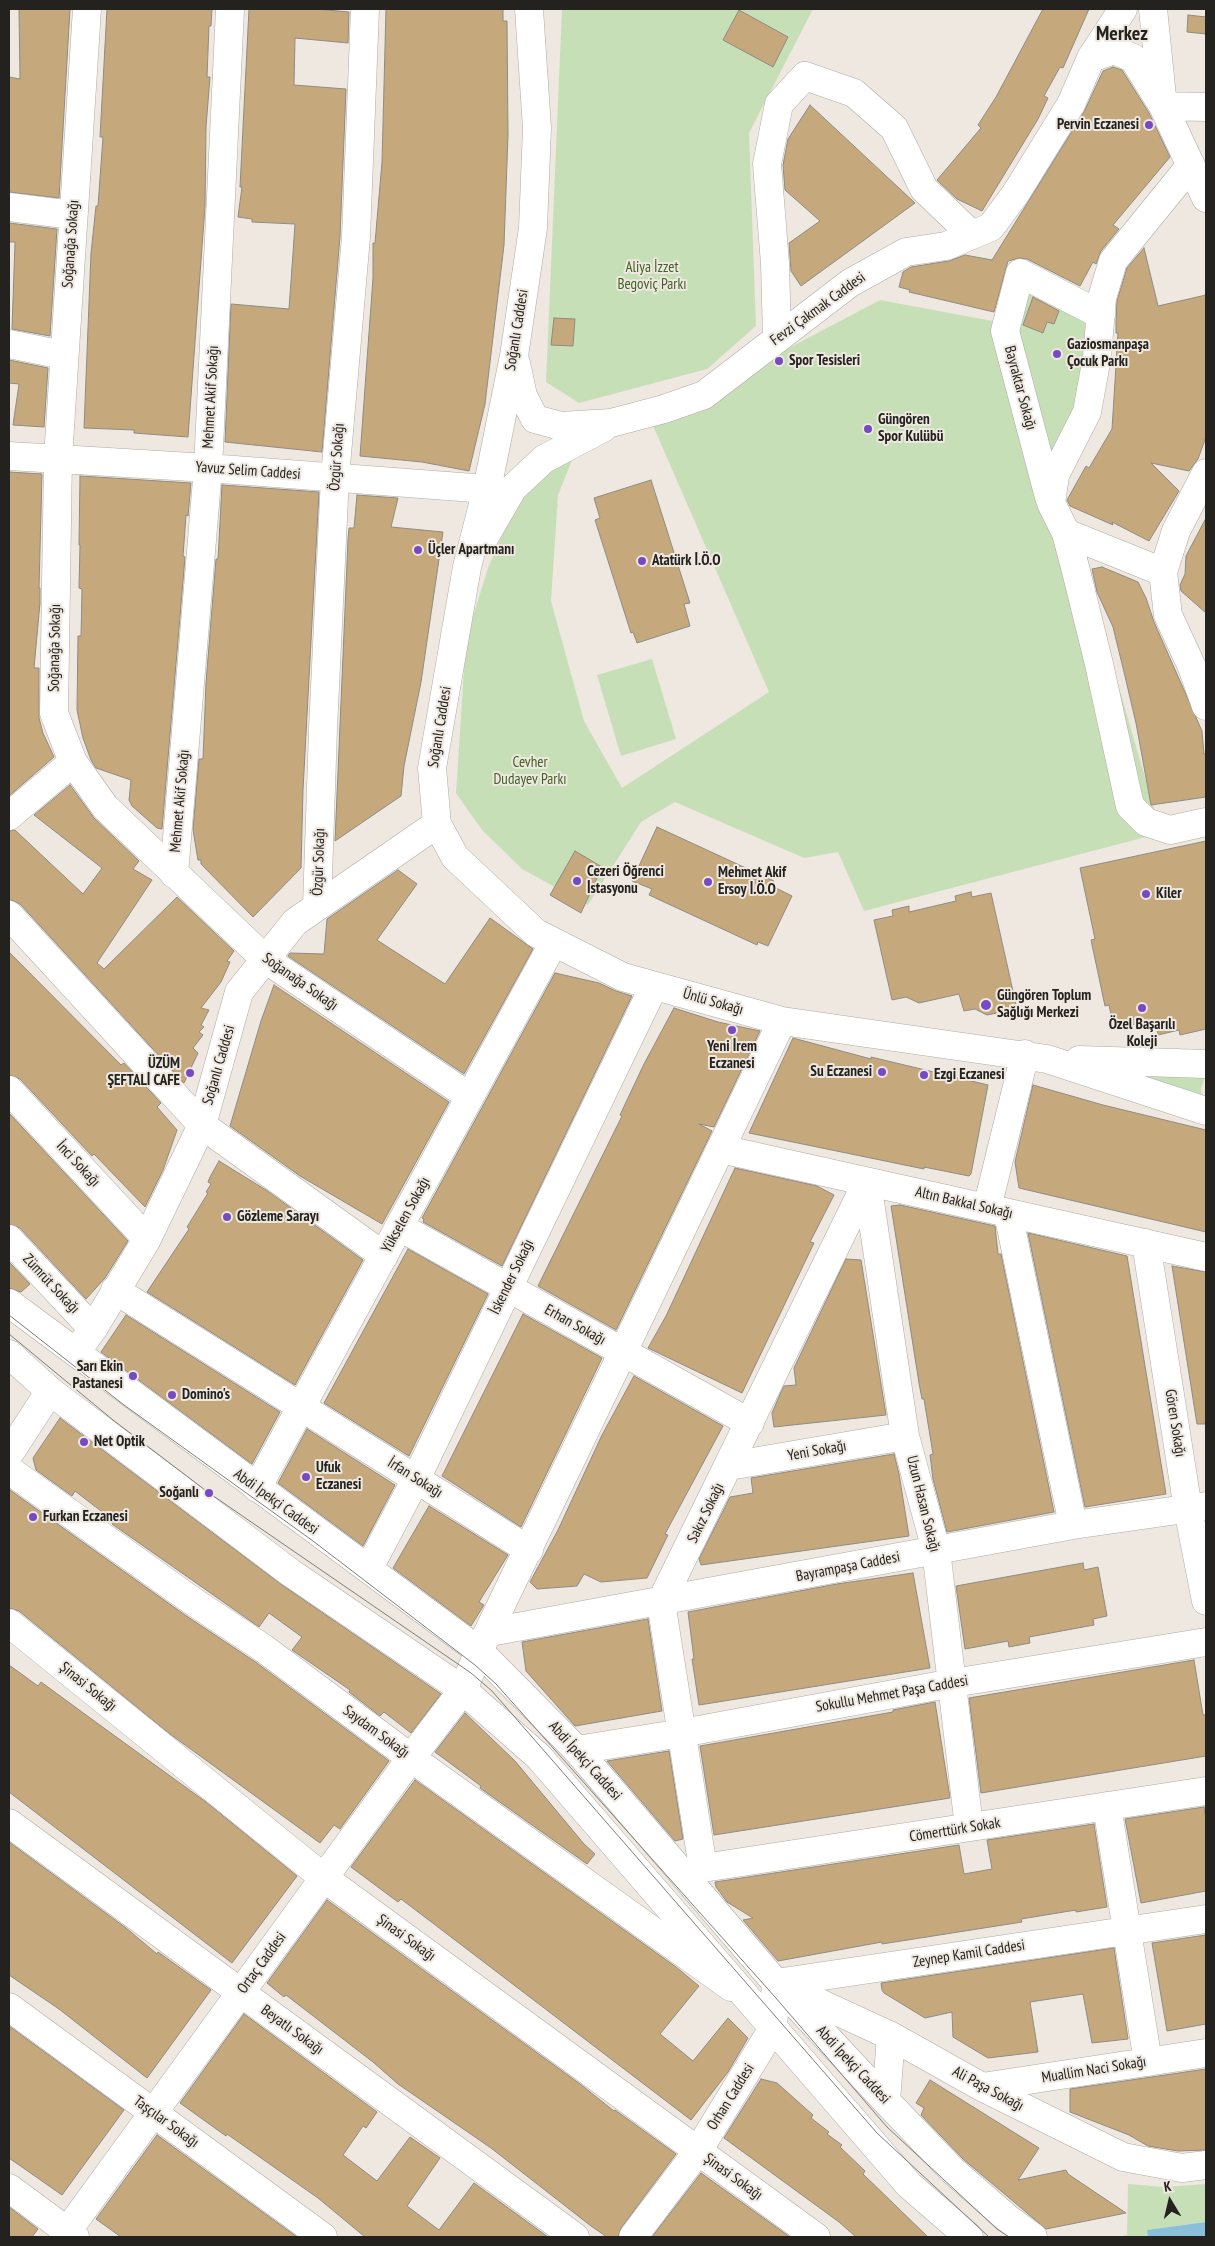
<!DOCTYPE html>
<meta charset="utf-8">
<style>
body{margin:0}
#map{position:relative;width:1215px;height:2246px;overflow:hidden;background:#eee8e0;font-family:"PT Sans Narrow",sans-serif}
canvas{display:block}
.frame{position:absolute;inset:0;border:10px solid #24221f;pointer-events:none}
.north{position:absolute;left:1145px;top:2176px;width:50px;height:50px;-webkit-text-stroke:4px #eee8e0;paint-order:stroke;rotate:351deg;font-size:14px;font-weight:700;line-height:20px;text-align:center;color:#24221f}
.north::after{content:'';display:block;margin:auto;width:18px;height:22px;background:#24221f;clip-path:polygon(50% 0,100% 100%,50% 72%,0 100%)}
</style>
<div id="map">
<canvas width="1215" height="2246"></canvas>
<div class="frame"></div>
<div class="north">K</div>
</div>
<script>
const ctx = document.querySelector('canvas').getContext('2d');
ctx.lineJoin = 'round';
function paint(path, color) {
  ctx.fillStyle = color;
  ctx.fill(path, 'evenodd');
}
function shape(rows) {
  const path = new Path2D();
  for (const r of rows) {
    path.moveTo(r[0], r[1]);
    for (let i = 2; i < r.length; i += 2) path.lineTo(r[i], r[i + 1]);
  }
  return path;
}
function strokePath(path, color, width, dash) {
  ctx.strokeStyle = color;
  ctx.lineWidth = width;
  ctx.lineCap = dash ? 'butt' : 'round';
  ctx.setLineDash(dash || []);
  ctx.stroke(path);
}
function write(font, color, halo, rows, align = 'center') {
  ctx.font = font + ' "PT Sans Narrow",sans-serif';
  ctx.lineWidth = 4;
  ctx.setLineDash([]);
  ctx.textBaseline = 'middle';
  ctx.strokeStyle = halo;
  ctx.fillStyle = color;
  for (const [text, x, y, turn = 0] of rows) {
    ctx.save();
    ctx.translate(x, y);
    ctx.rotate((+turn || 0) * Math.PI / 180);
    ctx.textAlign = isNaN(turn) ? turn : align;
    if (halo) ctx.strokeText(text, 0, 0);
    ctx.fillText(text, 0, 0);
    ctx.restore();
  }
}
paint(shape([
 [562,9,813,9,749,133,756,326,707,369,579,403,546,382],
 [1021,271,1110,305,1098,404,1063,493,1161,833,864,911,838,852,804,858,675,802,641,822,588,905,522,869,482,830,456,793,466,639,488,568,510,517,528,486,577,448,558,495,551,601,584,721,622,788,769,692,651,421,880,300,1003,323],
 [652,659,676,739,621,756,597,675],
 [1079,1064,1205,1076,1201,1089,1202,1099],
 [1128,2184,1164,2187,1206,2184,1206,2222,1148,2230,1148,2237,1117,2237,1127,2235]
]), '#c7dfb7');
paint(shape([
 [1206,2222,1206,2237,1148,2237,1147,2230]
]), '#8abfda');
const building = shape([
 [19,9,70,9,59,198,9,192,9,77,20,79,19,9],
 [107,9,212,9,211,26,209,26,207,77,210,77,206,127,205,206,188,437,134,433,134,430,84,428,91,253,96,206,98,206,103,137,100,137,107,9],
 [249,9,316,9,349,12,348,43,295,38,294,85,346,89,340,236,322,452,225,442,231,304,289,309,293,253,295,224,252,222,252,219,238,217,242,187,240,187,249,9],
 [386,9,503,9,503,21,507,21,508,135,504,245,485,404,469,471,422,462,360,456,373,278,373,243,375,243,382,162,386,9],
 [1043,9,1089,9,1063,68,1060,67,1044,96,1048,98,1038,119,982,211,957,199,937,180,981,128,978,125,996,97,1043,9],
 [739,10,788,37,773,67,723,40,739,10],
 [1188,15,1206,17,1206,34,1187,32,1188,15],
 [1113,67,1122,70,1149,113,1170,157,1113,225,1119,229,1101,251,1096,264,1093,262,1080,286,1027,259,1019,258,1008,261,994,312,909,292,910,290,899,287,903,272,911,267,949,261,965,255,992,260,1084,112,1103,71,1113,67],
 [810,105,915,203,801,286,791,271,789,243,820,221,785,190,783,165,788,139,810,105],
 [9,223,57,229,50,336,12,329,15,242,9,242,9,223],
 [1144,248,1158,306,1206,295,1206,437,1198,459,1189,471,1151,463,1179,491,1149,541,1112,522,1113,525,1070,506,1067,500,1086,466,1089,468,1112,429,1118,333,1116,333,1116,322,1117,301,1127,268,1144,248],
 [1033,297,1059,311,1054,324,1047,322,1043,333,1023,325,1033,297],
 [554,318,575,319,573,346,551,345,554,318],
 [9,360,48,368,44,427,13,425,19,384,9,383,9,360],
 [9,472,42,474,39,588,40,588,40,603,34,668,39,668,39,718,43,733,54,757,9,796,9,472],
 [80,476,191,483,188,516,186,515,183,556,185,557,162,829,157,828,132,806,129,800,131,780,96,768,91,760,83,738,77,710,78,636,81,636,82,589,79,588,80,545,79,545,80,476],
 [651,480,690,603,684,604,690,626,637,643,633,632,631,633,595,520,600,518,594,498,651,480],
 [222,485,319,492,303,790,301,868,253,917,201,864,201,860,198,860,193,830,199,759,203,759,206,683,216,559,218,559,222,485],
 [357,495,398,498,391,527,443,532,421,682,404,766,401,796,335,841,348,540,349,528,354,528,357,495],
 [1206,518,1206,613,1181,591,1180,585,1185,574,1186,556,1206,518],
 [1102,567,1138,582,1146,598,1154,622,1202,731,1204,754,1206,754,1206,797,1151,805,1136,723,1124,672,1113,627,1097,592,1092,569,1102,567],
 [70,785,94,818,139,861,133,869,152,880,97,963,104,969,177,897,234,951,227,961,230,962,221,982,201,1008,209,1010,201,1025,204,1027,199,1032,203,1035,193,1048,198,1053,184,1083,20,904,9,899,9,831,15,830,83,894,102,868,34,815,70,785],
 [657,827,774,881,772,886,792,896,768,946,758,942,757,945,649,895,652,889,632,881,657,827],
 [1206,841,1206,1029,1180,1035,1179,1030,1158,1035,1156,1025,1136,1029,1135,1024,1114,1029,1109,1005,1105,1006,1091,940,1095,939,1080,868,1206,841],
 [575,851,602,867,581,913,550,895,575,851],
 [398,870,417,884,377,940,445,984,490,918,533,949,464,1074,288,956,290,953,324,954,327,919,398,870],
 [971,892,972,897,991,893,1017,1009,987,1015,975,1009,964,1011,959,994,919,1003,906,997,892,1000,874,920,893,916,892,910,909,906,909,912,956,901,955,896,971,892],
 [9,952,121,1065,124,1063,161,1103,157,1107,177,1130,163,1170,145,1207,94,1154,92,1156,20,1079,9,1075,9,952],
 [555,973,599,983,616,991,632,996,502,1266,423,1222,424,1219,422,1218,555,973],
 [274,985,449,1102,382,1224,300,1176,230,1126,261,1021,274,985],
 [674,1008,718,1022,760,1031,714,1127,699,1124,712,1131,616,1330,538,1286,622,1116,620,1115,644,1064,674,1008],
 [793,1038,871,1059,871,1057,988,1085,971,1174,969,1176,924,1167,924,1169,749,1133,793,1038],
 [1033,1085,1103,1105,1206,1130,1206,1232,1019,1188,1015,1162,1033,1085],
 [9,1113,128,1241,105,1278,86,1299,20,1228,9,1224,9,1113],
 [219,1161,266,1190,363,1260,295,1385,147,1292,189,1229,187,1227,208,1193,206,1192,211,1184,208,1182,210,1177,219,1161],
 [735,1168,817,1186,834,1195,810,1242,814,1243,742,1393,648,1348,666,1316,735,1168],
 [900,1205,995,1226,998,1254,1001,1254,1054,1512,947,1532,933,1479,930,1455,933,1454,924,1399,922,1399,919,1383,891,1206,900,1205],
 [1028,1233,1127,1256,1166,1494,1085,1507,1028,1233],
 [408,1249,488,1294,409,1456,324,1403,408,1249],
 [846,1259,861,1260,886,1415,774,1427,772,1413,781,1392,784,1386,796,1385,794,1368,846,1259],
 [9,1262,30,1284,21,1292,9,1288,9,1262],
 [1172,1266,1206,1272,1206,1424,1197,1424,1172,1266],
 [523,1314,602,1358,521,1527,442,1476,523,1314],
 [126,1315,280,1412,252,1464,101,1352,126,1315],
 [634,1376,723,1426,665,1534,668,1535,647,1578,601,1582,584,1574,577,1586,537,1589,530,1582,558,1530,602,1435,634,1376],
 [60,1418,282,1585,441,1694,411,1733,384,1712,380,1716,349,1692,350,1690,292,1650,302,1637,269,1613,259,1627,112,1524,114,1521,75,1491,72,1496,36,1470,33,1458,60,1418],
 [307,1429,395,1485,363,1546,278,1483,307,1429],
 [894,1454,899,1474,909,1536,701,1565,699,1559,730,1497,753,1493,751,1478,894,1454],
 [10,1490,185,1615,254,1661,389,1761,340,1829,334,1825,320,1843,170,1734,19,1611,9,1608,9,1493,10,1490],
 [429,1506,508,1555,479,1602,484,1605,471,1626,393,1568,429,1506],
 [1083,1563,1084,1570,1098,1567,1107,1616,1093,1619,1094,1625,1029,1637,1030,1643,1009,1647,1008,1641,965,1649,956,1586,1083,1563],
 [913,1573,930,1668,699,1705,692,1659,694,1659,688,1612,837,1584,913,1573],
 [648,1619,662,1711,575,1726,526,1671,522,1642,648,1619],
 [1194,1660,1203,1715,1206,1715,1206,1756,981,1793,969,1698,1194,1660],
 [9,1665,38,1686,41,1682,97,1723,206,1802,297,1876,232,1963,9,1792,9,1665],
 [935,1702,950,1798,714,1835,700,1746,893,1712,893,1710,935,1702],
 [465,1713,515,1761,584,1844,595,1854,587,1864,480,1788,481,1786,435,1752,465,1713],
 [669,1751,683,1839,675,1841,607,1761,669,1751],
 [415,1780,676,1967,699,1986,660,2034,693,2061,728,2018,748,2038,728,2072,691,2120,434,1924,401,1899,398,1902,351,1867,415,1780],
 [1204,1807,1206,1819,1206,1891,1141,1903,1125,1819,1204,1807],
 [1094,1824,1107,1907,1076,1912,1076,1910,1021,1919,1022,1922,882,1944,882,1942,778,1961,743,1920,753,1918,727,1902,716,1887,715,1882,959,1845,964,1874,992,1869,987,1840,1094,1824],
 [9,1842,126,1928,157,1954,158,1952,211,1990,147,2078,59,2009,9,1975,9,1842],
 [327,1900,580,2084,614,2111,615,2110,676,2154,621,2228,618,2237,607,2237,591,2226,491,2148,398,2084,373,2062,286,1995,284,1997,267,1983,327,1900],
 [1206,1935,1206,2024,1167,2031,1152,1943,1206,1935],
 [1114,1948,1128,2039,1092,2043,1083,1994,1030,2002,1038,2052,988,2058,953,2037,952,2012,925,2018,884,1993,882,1990,881,1983,1114,1948],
 [244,2014,377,2112,366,2128,363,2126,343,2155,377,2181,410,2137,440,2158,407,2206,439,2230,474,2183,548,2237,365,2237,318,2198,227,2134,226,2136,180,2103,244,2014],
 [9,2026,124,2110,62,2195,9,2158,9,2026],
 [1206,2069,1206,2150,1178,2151,1148,2146,1129,2135,1070,2112,1070,2089,1206,2069],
 [761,2079,777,2083,813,2115,811,2118,829,2132,827,2134,842,2145,840,2147,865,2171,863,2174,928,2237,856,2237,839,2222,724,2138,761,2079],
 [930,2080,1039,2148,1018,2180,1066,2170,1068,2174,1126,2213,1046,2229,963,2159,921,2115,924,2108,916,2103,930,2080],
 [157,2135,297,2237,121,2237,96,2219,157,2135],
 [701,2173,790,2237,652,2237,701,2173],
 [9,2207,38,2229,32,2237,9,2237,9,2207]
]);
paint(building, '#c5a87c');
strokePath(building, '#8f8b83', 1);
const minor = shape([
 [87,9,58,458,54,713,73,762,105,807,265,959,470,1097],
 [1153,9,1162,97],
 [1091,58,1114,50,1133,58,1163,106,1206,198],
 [1163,106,1206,107],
 [1191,165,1113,261,1102,298,1097,357,1087,412,1055,475,1051,503,1066,533,1076,571,1099,664,1130,806,1146,822,1170,830,1206,822],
 [9,207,73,215],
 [777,339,775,263,767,164,779,104,805,76,854,93,894,128,924,189,972,235],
 [9,344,63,355],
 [516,363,523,396,535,419,561,426,611,423,664,409,704,395,850,283,906,252,946,246,991,227,1016,193,1071,104,1091,58,1123,9],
 [9,456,208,468,487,489],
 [1206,473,1176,531,1163,572,1168,615,1192,667,1206,706],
 [1049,497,1005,331,1020,273,1101,315],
 [1066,533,1163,572],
 [484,538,513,488,544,459,603,428],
 [9,816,73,762],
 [437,824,455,857,536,933,623,977,782,1021,1047,1059,1206,1111],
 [174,874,208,468,230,9],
 [317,906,323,729,335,477,356,237,365,9],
 [9,915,202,1125,384,1256],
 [1079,1060,1206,1064],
 [9,1090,147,1239],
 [721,1149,1206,1257],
 [867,1182,661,1602,703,1868,1206,1791],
 [867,1182,905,1436,936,1550,969,1827],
 [987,1208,1025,1054],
 [1008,1213,1073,1525],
 [400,1227,750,1423],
 [9,1239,93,1329],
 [1146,1243,1188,1509,1206,1601],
 [115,1290,529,1550],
 [76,1352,93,1329,147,1239,202,1125,239,992,295,922,437,824,432,768,467,567,487,489,514,356,533,228,537,128,529,9],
 [9,1454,50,1391],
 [729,1466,905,1436],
 [9,1470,194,1602,263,1648,411,1758,731,1987],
 [257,1488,554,942],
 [369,1568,416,1479,654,986],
 [9,1623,324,1878,816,2237],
 [490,1632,1073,1525,1206,1506],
 [577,1750,682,1733,953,1683,1206,1642],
 [1107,1806,1148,2062],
 [9,1823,575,2237],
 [776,1983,891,2036,982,2087,1123,2157,1182,2168,1206,2165],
 [9,2007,323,2237],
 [982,2087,1206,2053],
 [886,2101,891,2036],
 [9,2188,75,2237],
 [63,2237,411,1758,463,1690,479,1651,782,1021],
 [633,2237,698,2151,773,2028,776,1983,1206,1919]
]);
const major = shape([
 [9,1303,479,1651,577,1750,776,1983,886,2101,952,2170,1007,2218,1033,2237],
 [9,1354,50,1391,291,1573,463,1690,539,1757,909,2185,969,2237]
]);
strokePath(minor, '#b0aba4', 29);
strokePath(major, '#b0aba4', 29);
strokePath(minor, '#fff', 28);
strokePath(major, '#fff', 28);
strokePath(shape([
 [9,1315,124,1405,313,1541,475,1665,496,1684,775,1997,887,2127,997,2229,1009,2237],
 [9,1334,113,1420,209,1493,471,1673,492,1691,877,2133,989,2237]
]), '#817d78', 1);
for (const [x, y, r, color] of [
 [1149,125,5,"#754ac3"],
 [1057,354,5,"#754ac3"],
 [779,361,5,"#754ac3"],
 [868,429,5,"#754ac3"],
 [418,550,5,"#754ac3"],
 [642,561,5,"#754ac3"],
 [577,881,5,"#754ac3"],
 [708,882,5,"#754ac3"],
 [1146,894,5,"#754ac3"],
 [986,1005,6,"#754ac3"],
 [1142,1008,5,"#754ac3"],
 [732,1030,5,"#754ac3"],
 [882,1072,5,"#754ac3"],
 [190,1073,5,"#754ac3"],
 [924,1075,5,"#754ac3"],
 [227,1217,5,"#754ac3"],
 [133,1376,5,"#754ac3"],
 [172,1395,5,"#754ac3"],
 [84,1442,5,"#754ac3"],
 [306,1477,5,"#754ac3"],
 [209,1493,5,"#754ac3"],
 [33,1517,5,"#754ac3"]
]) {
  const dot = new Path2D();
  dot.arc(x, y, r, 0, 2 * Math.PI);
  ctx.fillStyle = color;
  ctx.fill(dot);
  strokePath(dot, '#eee8e0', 2);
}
write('bold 15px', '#24221f', '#eee8e0', [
 ["Pervin Eczanesi",1139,125,"right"],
 ["Gaziosmanpaşa",1067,345],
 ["Çocuk Parkı",1067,362],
 ["Spor Tesisleri",789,361],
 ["Güngören",878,420],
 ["Spor Kulübü",878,437],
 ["Üçler Apartmanı",428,550],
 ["Atatürk İ.Ö.O",652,561],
 ["Cezeri Öğrenci",587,872],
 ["İstasyonu",587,889],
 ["Mehmet Akif",718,873],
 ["Ersoy İ.Ö.O",718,890],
 ["Kiler",1156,894],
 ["Güngören Toplum",997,996],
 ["Sağlığı Merkezi",997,1013],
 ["Özel Başarılı",1142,1025,"center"],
 ["Koleji",1142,1042,"center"],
 ["Yeni İrem",732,1047,"center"],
 ["Eczanesi",732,1064,"center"],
 ["ÜZÜM",180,1064,"right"],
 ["ŞEFTALİ CAFE",180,1081,"right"],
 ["Su Eczanesi",872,1072,"right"],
 ["Ezgi Eczanesi",934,1075],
 ["Gözleme Sarayı",237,1217],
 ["Sarı Ekin",123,1367,"right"],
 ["Pastanesi",123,1384,"right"],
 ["Domino's",182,1395],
 ["Net Optik",94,1442],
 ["Ufuk",316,1468],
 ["Eczanesi",316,1485],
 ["Soğanlı",199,1493,"right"],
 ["Furkan Eczanesi",43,1517]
], 'left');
write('15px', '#24221f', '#eee8e0', [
 ["Soğanağa Sokağı",71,244,-86],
 ["Fevzi Çakmak Caddesi",818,309,-36],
 ["Soğanlı Caddesi",517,330,-81],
 ["Bayraktar Sokağı",1020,388,75],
 ["Mehmet Akif Sokağı",211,397,-87],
 ["Özgür Sokağı",337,457,-86],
 ["Yavuz Selim Caddesi",248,471,4],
 ["Soğanağa Sokağı",55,648,-89],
 ["Soğanlı Caddesi",440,727,-81],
 ["Mehmet Akif Sokağı",180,801,-85],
 ["Özgür Sokağı",319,862,-88],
 ["Soğanağa Sokağı",300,982,35],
 ["Ünlü Sokağı",713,1002,16],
 ["Soğanlı Caddesi",219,1065,-74],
 ["İnci Sokağı",78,1164,47],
 ["Altın Bakkal Sokağı",964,1203,13],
 ["Yükselen Sokağı",406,1215,-61],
 ["İskender Sokağı",512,1277,-64],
 ["Zümrüt Sokağı",51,1284,47],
 ["Erhan Sokağı",575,1325,29],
 ["Gören Sokağı",1175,1423,81],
 ["Yeni Sokağı",817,1451,-10],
 ["İrfan Sokağı",415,1478,32],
 ["Abdi İpekçi Caddesi",276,1502,36],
 ["Uzun Hasan Sokağı",923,1504,76],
 ["Sakız Sokağı",706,1513,-64],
 ["Bayrampaşa Caddesi",848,1567,-11],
 ["Şinasi Sokağı",88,1687,39],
 ["Sokullu Mehmet Paşa Caddesi",892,1694,-10],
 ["Saydam Sokağı",376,1732,36],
 ["Abdi İpekçi Caddesi",585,1761,48],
 ["Cömerttürk Sokak",955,1830,-9],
 ["Şinasi Sokağı",406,1938,36],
 ["Zeynep Kamil Caddesi",969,1954,-9],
 ["Ortaç Caddesi",262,1963,-54],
 ["Beyatlı Sokağı",292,2030,36],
 ["Abdi İpekçi Caddesi",853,2065,47],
 ["Muallim Naci Sokağı",1094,2070,-9],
 ["Ali Paşa Sokağı",988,2089,28],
 ["Orhan Caddesi",731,2097,-58],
 ["Taşçılar Sokağı",166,2122,36],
 ["Şinasi Sokağı",733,2177,36]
]);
write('15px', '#406224', '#eee8e0', [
 ["Aliya İzzet",652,268],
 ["Begoviç Parkı",652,285],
 ["Cevher",530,763],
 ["Dudayev Parkı",530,780]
]);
write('bold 20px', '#24221f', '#eee8e0', [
 ["Merkez",1122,34]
]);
</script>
